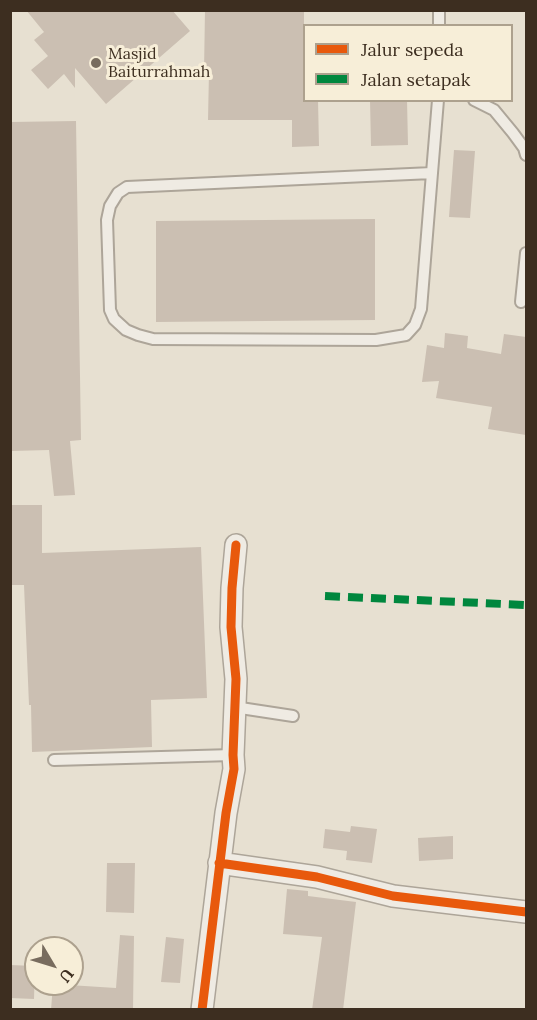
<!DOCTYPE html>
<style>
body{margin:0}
#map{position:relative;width:537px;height:1020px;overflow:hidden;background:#e7e0d1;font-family:Lora,serif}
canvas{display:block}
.frame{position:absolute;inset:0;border:12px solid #3d2e20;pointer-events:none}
.legend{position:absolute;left:303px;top:24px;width:210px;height:78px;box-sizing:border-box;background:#f7eed8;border:2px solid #ada18e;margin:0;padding:8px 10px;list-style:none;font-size:18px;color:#3d2e20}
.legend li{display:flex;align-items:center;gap:12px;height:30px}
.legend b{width:30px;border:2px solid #ada18e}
.north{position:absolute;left:24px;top:936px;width:60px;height:60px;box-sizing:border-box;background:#f7eed8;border:2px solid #ada18e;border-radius:50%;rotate:128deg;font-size:16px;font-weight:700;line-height:24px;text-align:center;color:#3d2e20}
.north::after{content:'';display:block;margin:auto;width:21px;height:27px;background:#786c5e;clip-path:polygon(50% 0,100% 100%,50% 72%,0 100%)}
</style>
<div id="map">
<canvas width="537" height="1020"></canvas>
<div class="frame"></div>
<ul class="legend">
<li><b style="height:8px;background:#e8590c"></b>Jalur sepeda</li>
<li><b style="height:8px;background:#00873e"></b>Jalan setapak</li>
</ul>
<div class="north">U</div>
</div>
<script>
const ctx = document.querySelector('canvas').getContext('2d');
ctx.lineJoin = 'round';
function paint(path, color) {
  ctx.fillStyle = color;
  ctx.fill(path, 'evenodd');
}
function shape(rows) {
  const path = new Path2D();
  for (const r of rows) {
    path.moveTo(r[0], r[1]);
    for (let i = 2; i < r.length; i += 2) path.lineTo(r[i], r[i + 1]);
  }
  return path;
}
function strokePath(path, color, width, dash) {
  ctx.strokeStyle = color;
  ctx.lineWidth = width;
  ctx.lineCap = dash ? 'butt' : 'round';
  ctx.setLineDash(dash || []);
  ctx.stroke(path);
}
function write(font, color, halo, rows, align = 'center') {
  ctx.font = font + ' Lora,serif';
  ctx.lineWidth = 6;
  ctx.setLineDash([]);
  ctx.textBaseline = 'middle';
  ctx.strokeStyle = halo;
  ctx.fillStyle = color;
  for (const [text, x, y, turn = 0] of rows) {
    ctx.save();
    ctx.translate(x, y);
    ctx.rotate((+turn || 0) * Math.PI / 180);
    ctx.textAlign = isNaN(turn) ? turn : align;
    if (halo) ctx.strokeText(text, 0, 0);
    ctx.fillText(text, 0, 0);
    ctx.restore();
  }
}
paint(shape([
 [26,10,172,10,190,31,106,104,75,68,75,88,64,74,48,89,31,70,48,56,34,40,44,32],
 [205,10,304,10,304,100,318,100,319,146,292,147,292,120,208,120,209,72,204,72],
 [370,100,407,100,408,145,371,146],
 [76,121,81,440,70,441,75,495,54,496,49,450,10,451,10,122],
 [454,150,475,151,470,218,449,217],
 [375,219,375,320,156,322,156,221],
 [445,333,468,336,467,348,501,354,504,334,526,337,526,435,488,429,492,407,436,398,439,381,422,382,427,345,444,348],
 [10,505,42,505,42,553,201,547,207,698,151,700,152,747,32,752,31,705,29,705,24,585,10,585],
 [351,826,377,829,372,863,346,860,347,851,323,848,325,829,350,832],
 [453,836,453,859,419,861,418,838],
 [107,863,135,863,134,913,106,912],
 [287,889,308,891,308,896,356,902,343,1010,312,1010,322,937,283,934],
 [120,935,134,936,133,1010,51,1010,53,984,116,988],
 [166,937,184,939,180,983,161,982],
 [10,965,35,966,34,999,10,998]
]), '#cbbfb2');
const lane = shape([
 [439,10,439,26],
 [474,100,494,110,513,133,524,148,526,155],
 [432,173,127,187,118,193,110,206,107,220,110,310,114,319,126,330,138,335,153,339,376,340,406,335,415,325,421,309,432,173,438,100],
 [521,302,526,253],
 [234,707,293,716],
 [54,760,233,755]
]);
const street = shape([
 [219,863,317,877,393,896,526,912],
 [202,1010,226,813,234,769,233,755,236,679,231,627,232,588,236,545]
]);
strokePath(lane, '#ada599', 14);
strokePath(street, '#ada599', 24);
strokePath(lane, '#efebe3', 10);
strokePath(street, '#efebe3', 21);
strokePath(shape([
 [325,596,526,605]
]), '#00873e', 8, [15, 8]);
strokePath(shape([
 [219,863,317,877,393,896,526,912],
 [202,1010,226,813,234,769,233,755,236,679,231,627,232,588,236,545]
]), '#e8590c', 9);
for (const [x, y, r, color] of [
 [96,63,6,"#786c5e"]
]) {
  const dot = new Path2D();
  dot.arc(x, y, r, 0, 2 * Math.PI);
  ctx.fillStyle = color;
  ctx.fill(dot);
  strokePath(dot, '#f7eed8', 2);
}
write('16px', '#3d2e20', '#f7eed8', [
 ["Masjid",108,54],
 ["Baiturrahmah",108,72]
], 'left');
</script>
